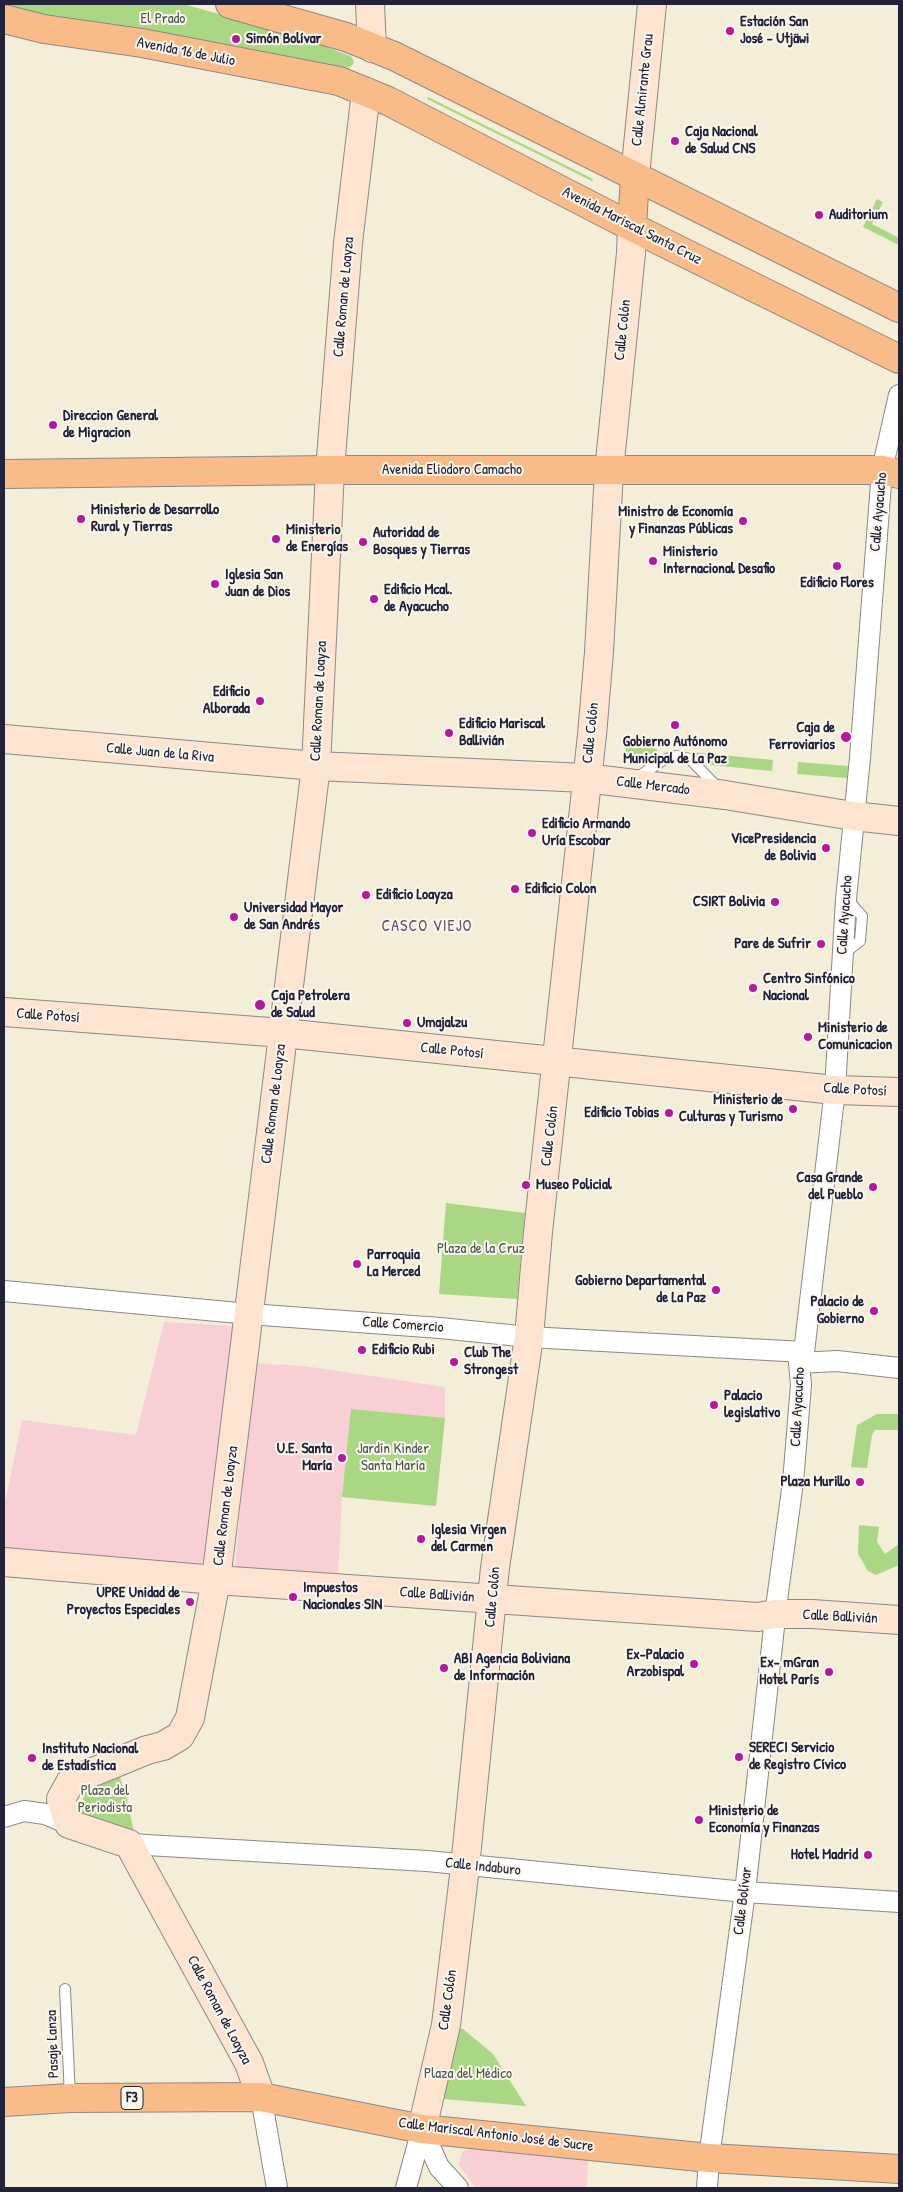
<!DOCTYPE html>
<meta charset="utf-8">
<style>
body{margin:0}
#map{position:relative;width:903px;height:2192px;overflow:hidden;background:#f4edd7;font-family:"Patrick Hand",sans-serif}
canvas{display:block}
.frame{position:absolute;inset:0;border:5px solid #22223b;pointer-events:none}
</style>
<div id="map">
<canvas width="903" height="2192"></canvas>
<div class="frame"></div>
</div>
<script>
const ctx = document.querySelector('canvas').getContext('2d');
ctx.lineJoin = 'round';
function paint(path, color) {
  ctx.fillStyle = color;
  ctx.fill(path, 'evenodd');
}
function shape(rows) {
  const path = new Path2D();
  for (const r of rows) {
    path.moveTo(r[0], r[1]);
    for (let i = 2; i < r.length; i += 2) path.lineTo(r[i], r[i + 1]);
  }
  return path;
}
function strokePath(path, color, width, dash) {
  ctx.strokeStyle = color;
  ctx.lineWidth = width;
  ctx.lineCap = dash ? 'butt' : 'round';
  ctx.setLineDash(dash || []);
  ctx.stroke(path);
}
function write(font, color, halo, rows, align = 'center') {
  ctx.font = font + ' "Patrick Hand",sans-serif';
  ctx.lineWidth = 4;
  ctx.setLineDash([]);
  ctx.textBaseline = 'middle';
  ctx.strokeStyle = halo;
  ctx.fillStyle = color;
  for (const [text, x, y, turn = 0] of rows) {
    ctx.save();
    ctx.translate(x, y);
    ctx.rotate((+turn || 0) * Math.PI / 180);
    ctx.textAlign = isNaN(turn) ? turn : align;
    if (halo) ctx.strokeText(text, 0, 0);
    ctx.fillText(text, 0, 0);
    ctx.restore();
  }
}
paint(shape([
 [164,1322,233,1326,210,1569,4,1553,4,1508,22,1420,136,1435],
 [252,1363,304,1366,445,1387,445,1418,436,1506,342,1497,338,1577,235,1569],
 [474,2146,588,2159,587,2188,476,2188,459,2165,462,2152]
]), '#f7cfd4');
paint(shape([
 [4,4,183,4,302,37,352,57,354,63,349,68,302,63,45,16,4,6],
 [428,97,593,179,592,181,427,99],
 [877,199,883,202,872,224,899,238,899,245,863,227],
 [626,746,657,749,656,760,625,757],
 [691,752,773,760,772,771,690,763],
 [798,762,848,766,847,778,797,774],
 [446,1203,525,1213,517,1299,439,1294],
 [351,1409,445,1418,436,1506,342,1497],
 [877,1414,899,1414,899,1430,875,1430,872,1435,867,1468,851,1467,857,1425],
 [859,1525,879,1527,877,1542,885,1554,899,1544,899,1565,876,1575,868,1571,858,1554],
 [118,1771,127,1799,134,1833,115,1824,75,1814,83,1800,85,1785],
 [450,2025,463,2029,493,2054,526,2106,444,2099,439,2087]
]), '#aad784');
const lane = shape([
 [635,779,663,760,676,756,690,759,719,789],
 [843,954,860,941,862,916,847,899],
 [65,1989,70,2097]
]);
const street = shape([
 [4,1291,249,1314,440,1328,529,1337,804,1352],
 [799,1363,837,1361,899,1368],
 [4,1817,24,1811,45,1814,69,1824],
 [129,1844,427,1861,745,1892,899,1902],
 [261,2097,277,2188],
 [422,2129,439,2167,458,2188],
 [406,2188,422,2129],
 [707,2188,709,2158,745,1892,777,1600,793,1482,801,1385,799,1363,804,1352,835,1090,846,899,860,758,882,470,899,395]
]);
const secondary = shape([
 [370,4,372,48],
 [635,176,652,4],
 [4,739,316,766,586,778,725,795,853,816,899,821],
 [4,1012,283,1033,835,1090,899,1092],
 [4,1562,216,1580,758,1617,775,1614,812,1614,899,1620],
 [261,2097,249,2063,129,1844,69,1824,61,1799,71,1781,147,1750,163,1746,180,1736,190,1718,216,1580,316,766,330,470,348,243,366,92],
 [422,2129,446,2025,465,1867,495,1568,529,1337,538,1232,592,735,599,652,609,471,631,253,632,227]
]);
const primary = shape([
 [230,4,346,37,394,56,899,308],
 [4,19,44,29,142,43,339,81,388,101,632,227,899,359],
 [632,227,635,176],
 [4,474,330,470,882,470,899,474],
 [4,2102,70,2098,261,2097,422,2129,709,2158,899,2169]
]);
strokePath(lane, '#8b8889', 12);
strokePath(street, '#8b8889', 22);
strokePath(secondary, '#8b8889', 30);
strokePath(primary, '#8b8889', 30);
strokePath(lane, '#fff', 10);
strokePath(street, '#fff', 20);
strokePath(secondary, '#fde4d0', 28);
strokePath(primary, '#f9bc89', 28);
for (const [x, y, r, color] of [
 [730,31,5,"#b5179e"],
 [236,39,5,"#b5179e"],
 [675,141,5,"#b5179e"],
 [819,215,5,"#b5179e"],
 [53,425,5,"#b5179e"],
 [81,519,5,"#b5179e"],
 [743,521,5,"#b5179e"],
 [276,539,5,"#b5179e"],
 [363,542,5,"#b5179e"],
 [653,561,5,"#b5179e"],
 [837,566,5,"#b5179e"],
 [215,584,5,"#b5179e"],
 [374,599,5,"#b5179e"],
 [260,701,5,"#b5179e"],
 [675,725,5,"#b5179e"],
 [449,733,5,"#b5179e"],
 [846,737,6,"#b5179e"],
 [532,833,5,"#b5179e"],
 [826,848,5,"#b5179e"],
 [515,889,5,"#b5179e"],
 [366,895,5,"#b5179e"],
 [775,902,5,"#b5179e"],
 [234,917,5,"#b5179e"],
 [821,944,5,"#b5179e"],
 [753,988,5,"#b5179e"],
 [260,1005,6,"#b5179e"],
 [407,1023,5,"#b5179e"],
 [808,1037,5,"#b5179e"],
 [793,1109,5,"#b5179e"],
 [669,1113,5,"#b5179e"],
 [526,1185,5,"#b5179e"],
 [873,1187,5,"#b5179e"],
 [357,1264,5,"#b5179e"],
 [716,1290,5,"#b5179e"],
 [874,1311,5,"#b5179e"],
 [362,1350,5,"#b5179e"],
 [454,1362,5,"#b5179e"],
 [714,1405,5,"#b5179e"],
 [342,1458,5,"#b5179e"],
 [860,1482,5,"#b5179e"],
 [421,1539,5,"#b5179e"],
 [293,1597,5,"#b5179e"],
 [190,1602,5,"#b5179e"],
 [694,1664,5,"#b5179e"],
 [444,1668,5,"#b5179e"],
 [829,1672,5,"#b5179e"],
 [739,1757,5,"#b5179e"],
 [32,1758,5,"#b5179e"],
 [699,1820,5,"#b5179e"],
 [868,1855,5,"#b5179e"]
]) {
  const dot = new Path2D();
  dot.arc(x, y, r, 0, 2 * Math.PI);
  ctx.fillStyle = color;
  ctx.fill(dot);
  strokePath(dot, '#fbf7ec', 2);
}
for (const [x, y, w] of [
 [132,2098,22]
]) {
  const box = new Path2D();
  box.roundRect(x - w / 2, y - 11.5, w, 23, 4);
  ctx.fillStyle = '#fbf7ec';
  ctx.fill(box);
  strokePath(box, '#22223b', 1);
}
write('bold 14px', '#22223b', null, [
 ["F3",132,2098]
]);
write('15px', '#4b5851', '#fbf7ec', [
 ["El Prado",163,19],
 ["Plaza de la Cruz",481,1249],
 ["Jardín Kinder",393,1449],
 ["Santa María",393,1466],
 ["Plaza del",105,1791],
 ["Periodista",105,1808],
 ["Plaza del Médico",468,2074]
]);
write('bold 15px', '#22223b', '#fbf7ec', [
 ["Estación San",740,22],
 ["José - Utjäwi",740,39],
 ["Simón Bolívar",246,39],
 ["Caja Nacional",685,132],
 ["de Salud CNS",685,149],
 ["Auditorium",829,215],
 ["Direccion General",63,416],
 ["de Migracion",63,433],
 ["Ministerio de Desarrollo",91,510],
 ["Rural y Tierras",91,527],
 ["Ministro de Economía",733,512,"right"],
 ["y Finanzas Públicas",733,529,"right"],
 ["Ministerio",286,530],
 ["de Energías",286,547],
 ["Autoridad de",373,533],
 ["Bosques y Tierras",373,550],
 ["Ministerio",663,552],
 ["Internacional Desafio",663,569],
 ["Iglesia San",225,575],
 ["Juan de Dios",225,592],
 ["Edificio Flores",837,583,"center"],
 ["Edificio Mcal.",384,590],
 ["de Ayacucho",384,607],
 ["Edificio",250,692,"right"],
 ["Alborada",250,709,"right"],
 ["Edificio Mariscal",459,724],
 ["Ballivián",459,741],
 ["Caja de",835,728,"right"],
 ["Ferroviarios",835,745,"right"],
 ["Gobierno Autónomo",675,742,"center"],
 ["Municipal de La Paz",675,759,"center"],
 ["Edificio Armando",542,824],
 ["Uría Escobar",542,841],
 ["VicePresidencia",816,839,"right"],
 ["de Bolivia",816,856,"right"],
 ["Edificio Colon",525,889],
 ["Edificio Loayza",376,895],
 ["CSIRT Bolivia",765,902,"right"],
 ["Universidad Mayor",244,908],
 ["de San Andrés",244,925],
 ["Pare de Sufrir",811,944,"right"],
 ["Centro Sinfónico",763,979],
 ["Nacional",763,996],
 ["Caja Petrolera",271,996],
 ["de Salud",271,1013],
 ["Umajalzu",417,1023],
 ["Ministerio de",818,1028],
 ["Comunicacion",818,1045],
 ["Ministerio de",783,1100,"right"],
 ["Culturas y Turismo",783,1117,"right"],
 ["Edificio Tobias",659,1113,"right"],
 ["Casa Grande",863,1178,"right"],
 ["del Pueblo",863,1195,"right"],
 ["Museo Policial",536,1185],
 ["Parroquia",367,1255],
 ["La Merced",367,1272],
 ["Gobierno Departamental",706,1281,"right"],
 ["de La Paz",706,1298,"right"],
 ["Palacio de",864,1302,"right"],
 ["Gobierno",864,1319,"right"],
 ["Edificio Rubi",372,1350],
 ["Club The",464,1353],
 ["Strongest",464,1370],
 ["Palacio",724,1396],
 ["legislativo",724,1413],
 ["U.E. Santa",332,1449,"right"],
 ["María",332,1466,"right"],
 ["Plaza Murillo",850,1482,"right"],
 ["Iglesia Virgen",431,1530],
 ["del Carmen",431,1547],
 ["Impuestos",303,1588],
 ["Nacionales SIN",303,1605],
 ["UPRE Unidad de",180,1593,"right"],
 ["Proyectos Especiales",180,1610,"right"],
 ["Ex-Palacio",684,1655,"right"],
 ["Arzobispal",684,1672,"right"],
 ["ABI Agencia Boliviana",454,1659],
 ["de Información",454,1676],
 ["Ex- mGran",819,1663,"right"],
 ["Hotel París",819,1680,"right"],
 ["SERECI Servicio",749,1748],
 ["de Registro Cívico",749,1765],
 ["Instituto Nacional",42,1749],
 ["de Estadística",42,1766],
 ["Ministerio de",709,1811],
 ["Economía y Finanzas",709,1828],
 ["Hotel Madrid",858,1855,"right"]
], 'left');
write('15px', '#22223b', '#fbf7ec', [
 ["Avenida 16 de Julio",186,52,11],
 ["Calle Almirante Grau",643,90,-84],
 ["Avenida Mariscal Santa Cruz",632,226,27],
 ["Calle Roman de Loayza",344,297,-85],
 ["Calle Colón",623,330,-84],
 ["Avenida Eliodoro Camacho",452,470],
 ["Calle Ayacucho",879,512,-85],
 ["Calle Roman de Loayza",319,701,-87],
 ["Calle Colón",591,733,-84],
 ["Calle Juan de la Riva",160,753,5],
 ["Calle Mercado",653,786,7],
 ["Calle Ayacucho",845,915,-86],
 ["Calle Potosí",48,1016,4],
 ["Calle Potosí",452,1051,6],
 ["Calle Potosí",855,1090,3],
 ["Calle Roman de Loayza",274,1104,-83],
 ["Calle Colón",550,1136,-83],
 ["Calle Comercio",403,1325,4],
 ["Calle Ayacucho",798,1407,-87],
 ["Calle Roman de Loayza",226,1506,-83],
 ["Calle Ballivián",437,1595,4],
 ["Calle Colón",493,1597,-85],
 ["Calle Ballivián",840,1617,3],
 ["Calle Indaburo",483,1867,6],
 ["Calle Bolívar",743,1901,-83],
 ["Calle Colón",448,2000,-82],
 ["Calle Roman de Loayza",219,2010,62],
 ["Pasaje Lanza",53,2044,-92],
 ["Calle Mariscal Antonio José de Sucre",496,2135,7]
]);
ctx.letterSpacing = '1px';
write('16px', '#644f6c', '#fbf7ec', [
 ["CASCO VIEJO",427,927]
]);
ctx.letterSpacing = '0px';
</script>
